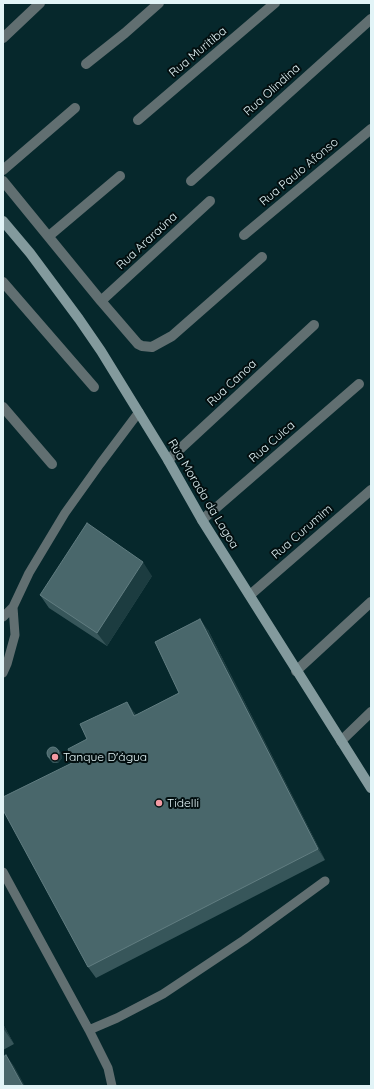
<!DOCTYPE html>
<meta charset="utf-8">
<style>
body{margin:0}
#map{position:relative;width:374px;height:1089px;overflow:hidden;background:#06282c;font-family:Quicksand,sans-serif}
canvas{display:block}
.frame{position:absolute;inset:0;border:4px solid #e2f4f7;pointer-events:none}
</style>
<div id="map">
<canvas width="374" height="1089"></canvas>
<div class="frame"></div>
</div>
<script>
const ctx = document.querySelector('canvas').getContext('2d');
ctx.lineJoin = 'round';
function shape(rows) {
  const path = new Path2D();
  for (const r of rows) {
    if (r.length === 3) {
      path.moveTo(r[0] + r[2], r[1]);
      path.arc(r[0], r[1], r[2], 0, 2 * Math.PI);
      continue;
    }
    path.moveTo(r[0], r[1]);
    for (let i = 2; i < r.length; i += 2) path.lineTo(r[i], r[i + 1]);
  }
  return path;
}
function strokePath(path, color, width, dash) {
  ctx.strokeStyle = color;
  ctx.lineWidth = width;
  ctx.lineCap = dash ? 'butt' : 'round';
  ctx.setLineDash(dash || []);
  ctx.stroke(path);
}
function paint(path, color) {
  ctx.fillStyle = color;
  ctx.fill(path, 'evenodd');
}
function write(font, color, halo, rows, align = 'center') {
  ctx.font = font + ' Quicksand,sans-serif';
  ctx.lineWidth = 4;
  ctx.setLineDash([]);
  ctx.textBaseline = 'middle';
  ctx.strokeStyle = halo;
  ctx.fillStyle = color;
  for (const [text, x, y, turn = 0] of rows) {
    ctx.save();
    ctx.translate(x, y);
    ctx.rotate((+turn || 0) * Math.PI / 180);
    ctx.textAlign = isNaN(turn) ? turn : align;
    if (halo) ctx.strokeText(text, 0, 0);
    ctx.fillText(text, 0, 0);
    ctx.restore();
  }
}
strokePath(shape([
 [3,617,13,607,29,573,65,513,100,464,139,412],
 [3,673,7,664,15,635,13,607],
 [3,872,89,1030,108,1068,112,1086],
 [89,1030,117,1018,163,994,244,940,325,881]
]), '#616f71', 9);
strokePath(shape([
 [3,38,40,3],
 [86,64,125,33,159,3],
 [138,120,275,3],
 [3,170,75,108],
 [3,181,101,301,138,344,142,346,152,347,172,336,262,257],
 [191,181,371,19],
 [244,235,371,129],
 [49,236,120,176],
 [3,282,94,387],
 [101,301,210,201],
 [3,407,52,464],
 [168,460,314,325],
 [202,520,359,384],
 [250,595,371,490],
 [296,671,371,602],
 [341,741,371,712]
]), '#616f71', 10);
strokePath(shape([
 [3,221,30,253,79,319,101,351,168,460,202,520,371,788]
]), '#839a9d', 10);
paint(shape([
 [152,576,107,646,49,608,40,595],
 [208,630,325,860,96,978,88,967,74,762,87,739,134,712,136,715,179,693],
 [59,750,62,754,62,758,58,763,53,763,50,760,47,756],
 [3,1024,14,1044,3,1050]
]), '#37565a');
paint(shape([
 [143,562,152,576,107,646,97,633],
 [200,619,208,630,325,860,318,849],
 [127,702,134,712,141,727,134,716],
 [59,750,62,754,62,758,58,763,55,759],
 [3,1024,14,1044,3,1028],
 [6,1055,14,1066,25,1086,23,1086]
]), '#1c3c40');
const building = shape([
 [87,523,143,562,97,633,40,595,87,523],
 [200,619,318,849,88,967,3,810,3,797,74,762,68,749,87,739,80,724,127,702,134,716,179,693,155,642,200,619],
 [53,753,6],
 [6,1055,23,1086,3,1086,3,1057,6,1055]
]);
paint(building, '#49676b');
strokePath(building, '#617d81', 1);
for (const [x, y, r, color] of [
 [55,757,4,"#f49aa3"],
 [159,803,4,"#f49aa3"]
]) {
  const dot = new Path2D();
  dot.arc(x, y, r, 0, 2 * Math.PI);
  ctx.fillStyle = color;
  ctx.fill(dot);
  strokePath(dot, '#030f10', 1.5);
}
write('12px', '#e2f4f7', '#030f10', [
 ["Rua Muritiba",198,52,-40],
 ["Rua Olindina",272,90,-42],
 ["Rua Paulo Afonso",299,172,-40],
 ["Rua Araraúna",147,241,-43],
 ["Rua Canoa",232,383,-43],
 ["Rua Cuica",272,442,-41],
 ["Rua Morada da Lagoa",203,494,59],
 ["Rua Curumim",302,532,-41]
]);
write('12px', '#e2f4f7', '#030f10', [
 ["Tanque D'água",63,757],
 ["Tidelli",167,803]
], 'left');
</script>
